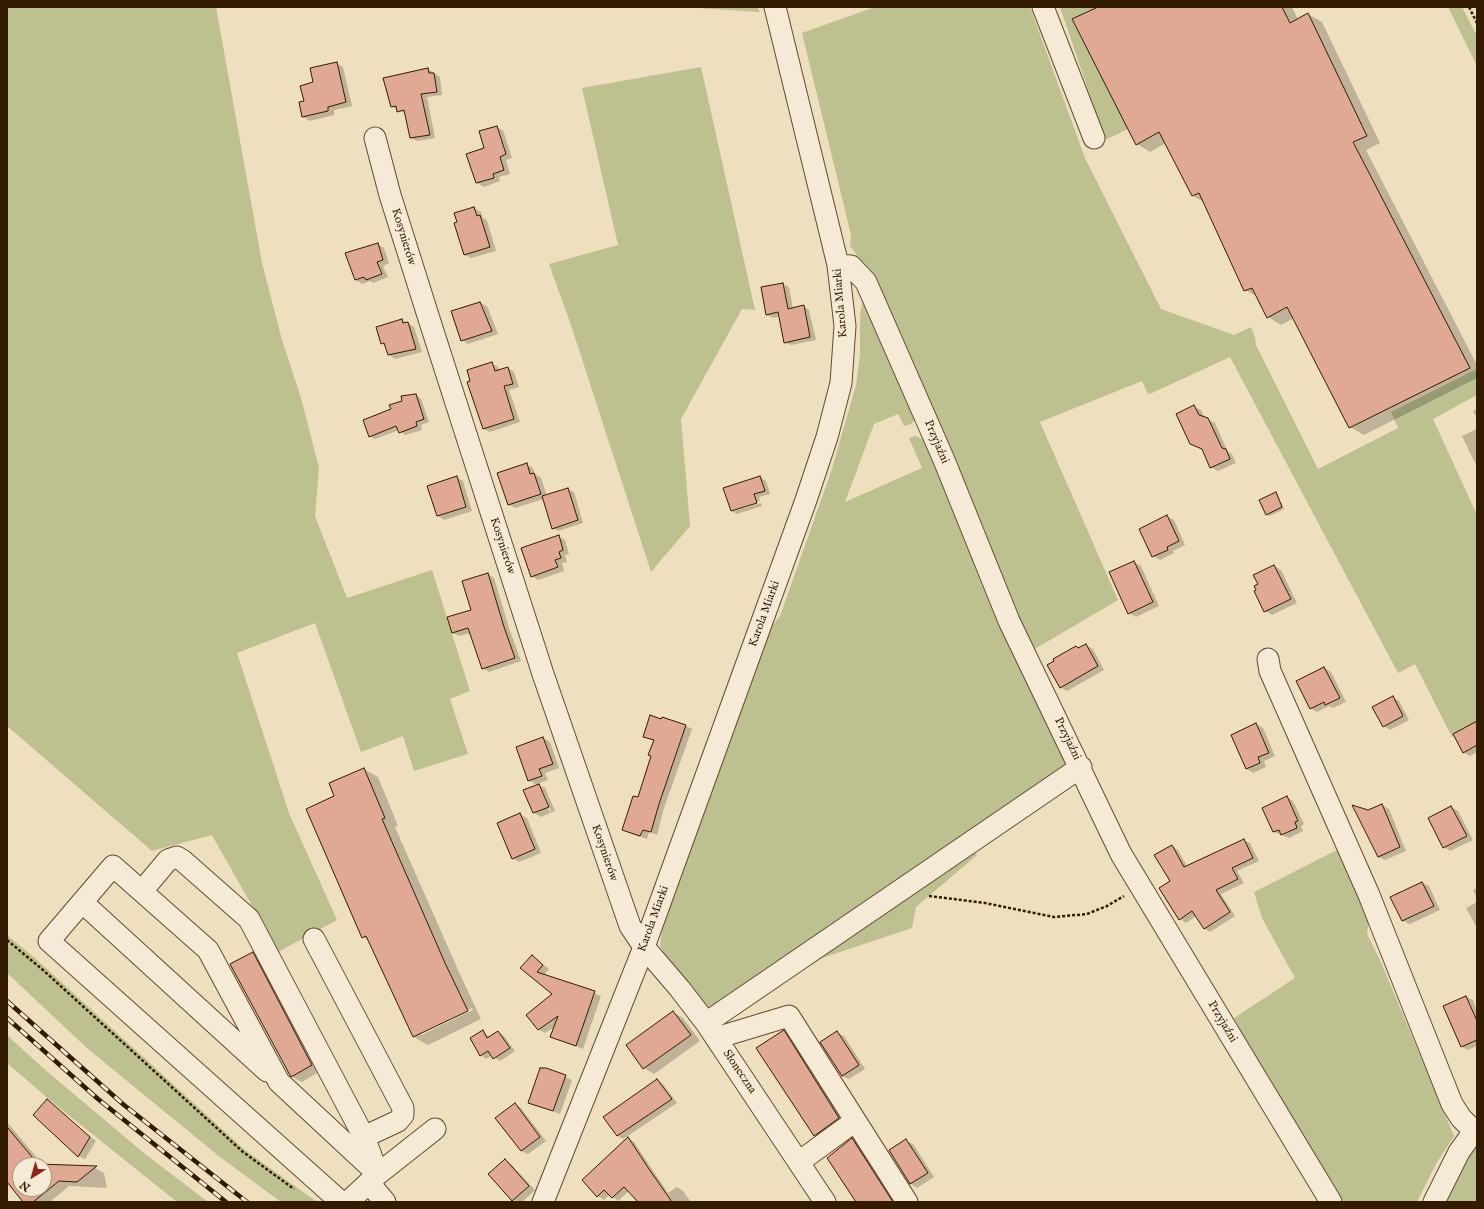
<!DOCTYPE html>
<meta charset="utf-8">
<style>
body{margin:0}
#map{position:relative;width:1484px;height:1209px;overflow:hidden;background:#eedfbe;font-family:"IM FELL English",serif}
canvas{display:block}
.frame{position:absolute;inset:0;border:8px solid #321b00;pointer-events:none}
.north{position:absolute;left:12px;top:1157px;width:40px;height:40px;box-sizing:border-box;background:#f4ead5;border:1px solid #a69780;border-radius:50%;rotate:217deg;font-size:11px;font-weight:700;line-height:16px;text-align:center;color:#321b00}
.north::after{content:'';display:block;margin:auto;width:14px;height:18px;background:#8f2418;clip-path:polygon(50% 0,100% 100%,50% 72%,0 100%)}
</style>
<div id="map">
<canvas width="1484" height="1209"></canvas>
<div class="frame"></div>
<div class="north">N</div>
</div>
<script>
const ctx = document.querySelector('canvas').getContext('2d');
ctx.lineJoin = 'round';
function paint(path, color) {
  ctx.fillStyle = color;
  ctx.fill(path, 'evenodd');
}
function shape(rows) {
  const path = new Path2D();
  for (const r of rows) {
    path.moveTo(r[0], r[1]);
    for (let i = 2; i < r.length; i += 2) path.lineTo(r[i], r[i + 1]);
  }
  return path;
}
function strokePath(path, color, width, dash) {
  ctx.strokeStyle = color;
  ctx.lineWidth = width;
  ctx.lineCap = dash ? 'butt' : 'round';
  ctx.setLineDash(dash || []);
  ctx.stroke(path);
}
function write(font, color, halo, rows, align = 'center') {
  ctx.font = font + ' "IM FELL English",serif';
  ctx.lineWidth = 3;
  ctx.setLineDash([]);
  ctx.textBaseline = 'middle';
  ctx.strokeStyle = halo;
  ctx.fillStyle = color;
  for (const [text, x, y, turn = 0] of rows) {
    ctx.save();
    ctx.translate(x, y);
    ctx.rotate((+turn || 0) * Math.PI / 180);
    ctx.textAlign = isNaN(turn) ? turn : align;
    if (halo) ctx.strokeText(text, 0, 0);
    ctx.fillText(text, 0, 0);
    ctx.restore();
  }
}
paint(shape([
 [7,7,216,7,262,263,282,340,301,398,319,468,315,516,347,598,432,570,470,691,450,699,468,754,414,771,403,736,361,752,315,623,237,653,289,813,337,920,278,952,212,835,152,851,7,726],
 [683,7,757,7,760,12],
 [875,7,1030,7,1085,158,1161,309,1234,335,1251,327,1255,337,1256,345,1318,469,1398,428,1391,412,1477,369,1477,395,1433,419,1477,515,1477,723,1452,737,1415,664,1398,673,1230,357,1152,393,1148,394,1142,381,1040,422,1118,600,1033,650,868,271,850,246,851,235,844,206,802,33],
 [1060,7,1098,7,1072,20,1128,129,1105,140],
 [1448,7,1462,7,1477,36,1477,66],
 [701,67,755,310,742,309,681,419,690,526,651,572,571,325,549,264,618,245,582,88],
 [864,291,915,420,911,424,904,426,898,414,874,424,845,502,922,468,909,438,915,436,930,442,1068,764,968,839,977,855,916,907,912,928,807,963,715,1026,667,959,660,946,662,930,772,626,780,616,831,472,856,385,860,355,860,316],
 [1339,849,1370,915,1367,934,1380,960,1454,1136,1436,1164,1417,1202,1341,1202,1236,1032,1240,1029,1234,1018,1295,978,1262,918,1254,892],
 [7,935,35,958,245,1150,317,1202,281,1202,220,1157,88,1049,7,973],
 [7,1035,43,1068,145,1154,208,1202,177,1202,51,1101,7,1063],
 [1477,1145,1477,1202,1443,1202,1460,1168]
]), '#bcc18f');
paint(shape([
 [1100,7,1292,7,1298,20,1308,14,1322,22,1380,143,1366,150,1477,365,1477,378,1364,435,1350,427,1294,318,1281,325,1268,317,1258,297,1245,290,1204,202,1193,196,1166,143,1150,152,1137,144],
 [336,63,343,67,352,106,334,110,334,115,310,121,303,117,300,103,305,102,315,83],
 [428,69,440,77,442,95,427,97,435,138,417,141,411,138,406,114,391,106],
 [496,127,503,130,512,158,506,160,510,174,499,177,500,181,484,187,477,183,468,154,486,148],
 [474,208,481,212,483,218,487,220,496,251,471,258,464,254,458,223],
 [378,245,384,248,389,263,383,266,388,277,373,283,370,281,362,284,356,280],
 [783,284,789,287,793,309,804,306,809,310,816,340,791,345,785,342,780,316,773,318,767,315],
 [480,303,487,306,498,334,468,344,462,340],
 [402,320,414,327,422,352,395,359,389,355,386,346,382,343],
 [492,363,498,367,500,371,508,368,514,372,519,387,509,390,520,422,490,432,484,429],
 [416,395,421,399,429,422,421,425,422,430,405,435,399,430,375,439,369,436,392,410],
 [1194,407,1201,410,1205,418,1215,423,1228,452,1232,454,1236,463,1218,471,1211,467,1203,450,1191,443],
 [1477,409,1477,418,1473,411],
 [1477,429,1477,467,1462,436],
 [526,464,533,468,535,474,541,478,547,496,568,489,574,492,583,523,558,531,553,528,544,499,515,508,508,504],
 [456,477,463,481,472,511,444,520,438,516],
 [760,477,766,481,770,494,759,497,760,501,734,509,734,511,761,503,762,506,737,514,732,511],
 [1275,494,1278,495,1284,509,1270,516,1267,514],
 [1167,516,1174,520,1185,545,1173,551,1174,553,1160,560,1153,556],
 [559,537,565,540,569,554,565,555,567,562,562,563,564,571,538,580,532,576],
 [1134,562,1141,566,1159,606,1136,617,1129,613],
 [1274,566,1281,570,1297,603,1272,615,1265,611,1259,585],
 [488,574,494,578,510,631,521,661,489,672,483,668,471,633,459,636,453,633,448,618,472,611],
 [1086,645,1093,649,1104,670,1067,691,1060,687,1076,647,1079,649],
 [1324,668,1331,672,1346,702,1333,708,1329,706,1317,712,1310,708],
 [1393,697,1399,701,1409,720,1390,730,1384,726],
 [1256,724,1263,728,1275,756,1264,761,1266,767,1253,773,1247,769,1232,736],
 [1477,725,1477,752,1470,756,1463,752],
 [686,726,692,729,664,808,657,835,649,832,647,839,629,833,623,830,638,799,652,756,654,741,644,736],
 [543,738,550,742,559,768,545,773,548,780,537,784,545,788,555,811,541,817,534,813,524,791,537,785,529,780],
 [540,789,542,789,551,811,550,812],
 [364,769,378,777,398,826,395,827,459,972,481,1019,428,1045,414,1037,370,941,363,937,336,796],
 [472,1008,473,1010,421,1035,421,1033],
 [1287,797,1293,801,1304,824,1301,826,1303,831,1289,838,1274,832],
 [1382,805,1389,809,1406,851,1385,860,1378,857,1368,811],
 [1451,807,1458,811,1473,840,1450,851,1444,847],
 [520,814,527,818,541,853,519,862,512,858],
 [1243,840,1250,843,1259,861,1237,871,1244,883,1221,894,1235,916,1210,932,1204,928,1196,916,1186,923,1180,919,1171,881,1172,846,1178,850,1187,866],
 [1422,883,1429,886,1440,910,1410,924,1403,921],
 [1477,888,1477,898,1473,890],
 [1477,902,1477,928,1466,908],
 [253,953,263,959,322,1070,302,1082,291,1076],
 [532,956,549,969,544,975,601,996,583,1049,552,1037,556,1026,545,1033,538,1029,554,994,522,967],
 [1466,997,1473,1000,1477,1011,1477,1046,1468,1050,1461,1046],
 [673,1012,683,1018,700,1041,654,1074,644,1068,627,1045],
 [483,1031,489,1037,498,1032,503,1035,515,1051,500,1061,492,1055,486,1059,481,1055],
 [784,1031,794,1037,849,1124,825,1141,815,1135],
 [837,1033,844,1036,865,1069,849,1079,842,1076],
 [546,1069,572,1080,560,1114,529,1102],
 [658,1080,663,1084,677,1103,623,1139,618,1136,605,1117],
 [47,1101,96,1141,85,1159,79,1156,35,1115],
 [515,1104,521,1108,546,1141,528,1154,521,1151],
 [7,1122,43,1165,20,1165,20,1189,44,1189,44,1165,93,1167,104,1173,107,1188,69,1186,50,1202,25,1202,7,1181],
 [628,1138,634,1142,668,1193,677,1187,683,1191,691,1202,639,1202,629,1191,618,1201,610,1194,604,1200,598,1196,583,1180],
 [852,1139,862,1145,898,1202,857,1202],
 [906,1141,913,1144,934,1177,917,1188,911,1184,890,1151],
 [505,1160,511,1164,535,1190,522,1202,513,1200,489,1174]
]), '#0003');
const building = shape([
 [1098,7,1282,7,1290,23,1308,13,1367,136,1353,142,1470,368,1349,428,1287,307,1267,318,1252,288,1244,291,1199,193,1192,196,1159,132,1136,145,1072,19,1098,7],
 [337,62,346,102,328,107,328,111,302,117,299,102,304,101,300,86,313,82,310,68,337,62],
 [428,68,429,73,434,73,437,92,421,94,430,135,410,138,404,110,397,112,396,106,391,107,383,78,428,68],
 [497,126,506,154,500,157,504,170,493,174,494,178,476,183,466,154,484,148,479,131,497,126],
 [474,207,477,216,480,215,490,247,464,255,454,223,457,222,454,213,474,207],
 [378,243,383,260,377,262,382,274,366,280,364,277,355,280,345,253,378,243],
 [783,283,788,309,804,305,810,337,784,343,778,312,766,315,761,287,783,283],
 [480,302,492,331,461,341,451,311,480,302],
 [402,319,403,323,408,322,416,349,388,355,384,343,381,344,376,327,402,319],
 [492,362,495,371,508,367,513,384,504,386,514,419,483,429,467,382,470,381,467,370,492,362],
 [416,394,424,419,416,422,417,426,399,433,396,426,369,437,363,420,391,409,389,405,402,401,401,396,416,394],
 [1194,405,1199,415,1208,418,1222,448,1226,449,1230,459,1210,468,1202,449,1190,444,1176,414,1194,405],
 [527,463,530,474,534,473,541,494,508,505,497,473,527,463],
 [457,476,466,507,437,516,427,486,457,476],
 [760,476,765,491,754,494,757,503,731,511,723,488,760,476],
 [568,488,578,520,552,529,542,496,568,488],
 [1276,492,1282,507,1266,515,1259,500,1276,492],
 [1167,515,1179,541,1167,547,1168,550,1152,557,1139,529,1167,515],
 [559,535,563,550,559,552,561,558,555,560,558,567,531,577,521,548,559,535],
 [1134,561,1153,602,1128,614,1109,572,1134,561],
 [1274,565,1291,599,1264,612,1254,591,1256,590,1254,586,1258,584,1253,575,1274,565],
 [488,573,504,627,515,658,482,669,468,628,452,633,447,617,471,610,462,581,488,573],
 [1086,644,1098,666,1060,688,1047,665,1054,661,1053,659,1076,646,1078,648,1086,644],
 [1324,667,1340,698,1325,705,1324,702,1310,709,1296,681,1324,667],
 [1393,696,1403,716,1383,727,1372,707,1393,696],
 [650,715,661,719,662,717,686,725,659,804,651,832,643,830,640,836,622,830,633,796,638,797,651,756,648,755,654,740,643,737,650,715],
 [1477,721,1477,745,1463,753,1453,734,1477,721],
 [1256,723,1269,753,1258,757,1260,763,1246,769,1231,735,1256,723],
 [543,737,553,764,539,769,542,776,528,781,516,747,543,737],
 [364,768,385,818,382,819,445,963,468,1011,413,1037,366,936,362,938,306,809,334,796,329,783,364,768],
 [539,784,549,807,533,813,523,790,539,784],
 [1287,796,1298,821,1295,822,1297,828,1281,835,1279,830,1273,832,1262,808,1287,796],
 [1382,804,1400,847,1378,857,1352,805,1368,810,1382,804],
 [1451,806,1467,836,1443,848,1428,818,1451,806],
 [520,813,535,849,512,859,497,823,520,813],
 [1244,839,1253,858,1232,868,1238,879,1216,890,1230,912,1204,929,1192,911,1179,920,1159,888,1170,881,1154,855,1172,845,1184,867,1244,839],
 [1422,882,1434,906,1402,921,1390,897,1422,882],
 [253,952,312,1065,291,1077,230,964,253,952],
 [532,955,543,965,537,972,595,991,576,1046,550,1037,558,1016,538,1030,526,1015,552,994,520,968,532,955],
 [1466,996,1477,1021,1477,1040,1461,1047,1443,1006,1466,996],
 [673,1011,691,1035,643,1069,626,1045,673,1011],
 [483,1030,487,1038,498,1031,510,1048,493,1059,488,1051,480,1056,470,1038,483,1030],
 [784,1030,839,1118,814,1136,756,1048,784,1030],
 [837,1031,859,1065,842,1076,820,1042,837,1031],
 [540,1068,546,1068,566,1075,553,1111,528,1103,540,1068],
 [657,1079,672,1099,617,1136,603,1117,657,1079],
 [47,1099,90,1137,78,1157,33,1115,47,1099],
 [515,1103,540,1137,521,1151,495,1118,515,1103],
 [7,1127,38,1164,97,1166,77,1182,59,1181,33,1202,23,1202,7,1182,7,1127],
 [20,1165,44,1165,44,1189,20,1189,20,1165],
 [628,1137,649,1169,672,1202,638,1202,624,1187,612,1198,604,1190,597,1197,582,1180,628,1137],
 [852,1138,893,1202,856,1202,827,1158,852,1138],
 [906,1139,928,1173,910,1184,889,1150,906,1139],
 [505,1159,529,1186,512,1201,488,1174,505,1159]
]);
paint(building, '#e0a994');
strokePath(building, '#321b00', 1);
const minor = shape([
 [1043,7,1094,138],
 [375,138,390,195,431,325,543,674,630,926,644,947,680,989,706,1023,825,1202],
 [838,265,851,266,866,282,944,460,1009,621,1121,854,1331,1202],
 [1268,659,1270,671,1369,895,1452,1104,1461,1118,1475,1132],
 [142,891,168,860,177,857,182,860,249,919,364,1137],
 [82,902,267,1071],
 [314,939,403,1108,403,1115,398,1121,364,1137,378,1174,435,1129],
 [706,1023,1081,767],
 [716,1038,789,1016,907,1202],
 [799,1162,855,1121],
 [369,1183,385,1202],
 [341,1202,49,941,113,866,208,950,279,1082,378,1174,348,1202],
 [543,1202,644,947,806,500,827,437,841,383,845,326,838,265,775,7],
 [1434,1202,1459,1152,1469,1138,1477,1131]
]);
strokePath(minor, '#614c30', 23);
strokePath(shape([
 [1469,7,1477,23],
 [929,896,985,903,1054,917,1087,914,1107,906,1124,896],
 [7,940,43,970,243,1152,294,1189]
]), '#321b00', 2.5, [3, 2]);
strokePath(minor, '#f4ead5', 21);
const rail = shape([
 [7,1001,124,1105,247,1202],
 [7,1018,98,1099,226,1202]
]);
strokePath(rail, '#321b00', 4.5);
strokePath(rail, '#f4ead5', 3, [9]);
write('12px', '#321b00', '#f4ead5', [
 ["Kosynierów",403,237,73],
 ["Karola Miarki",841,303,-95],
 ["Przyjaźni",936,442,67],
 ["Kosynierów",502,546,72],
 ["Karola Miarki",765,614,-70],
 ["Przyjaźni",1067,739,64],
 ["Kosynierów",604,853,71],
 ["Karola Miarki",654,919,-70],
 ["Przyjaźni",1222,1022,59],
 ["Słoneczna",739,1072,56]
]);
</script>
